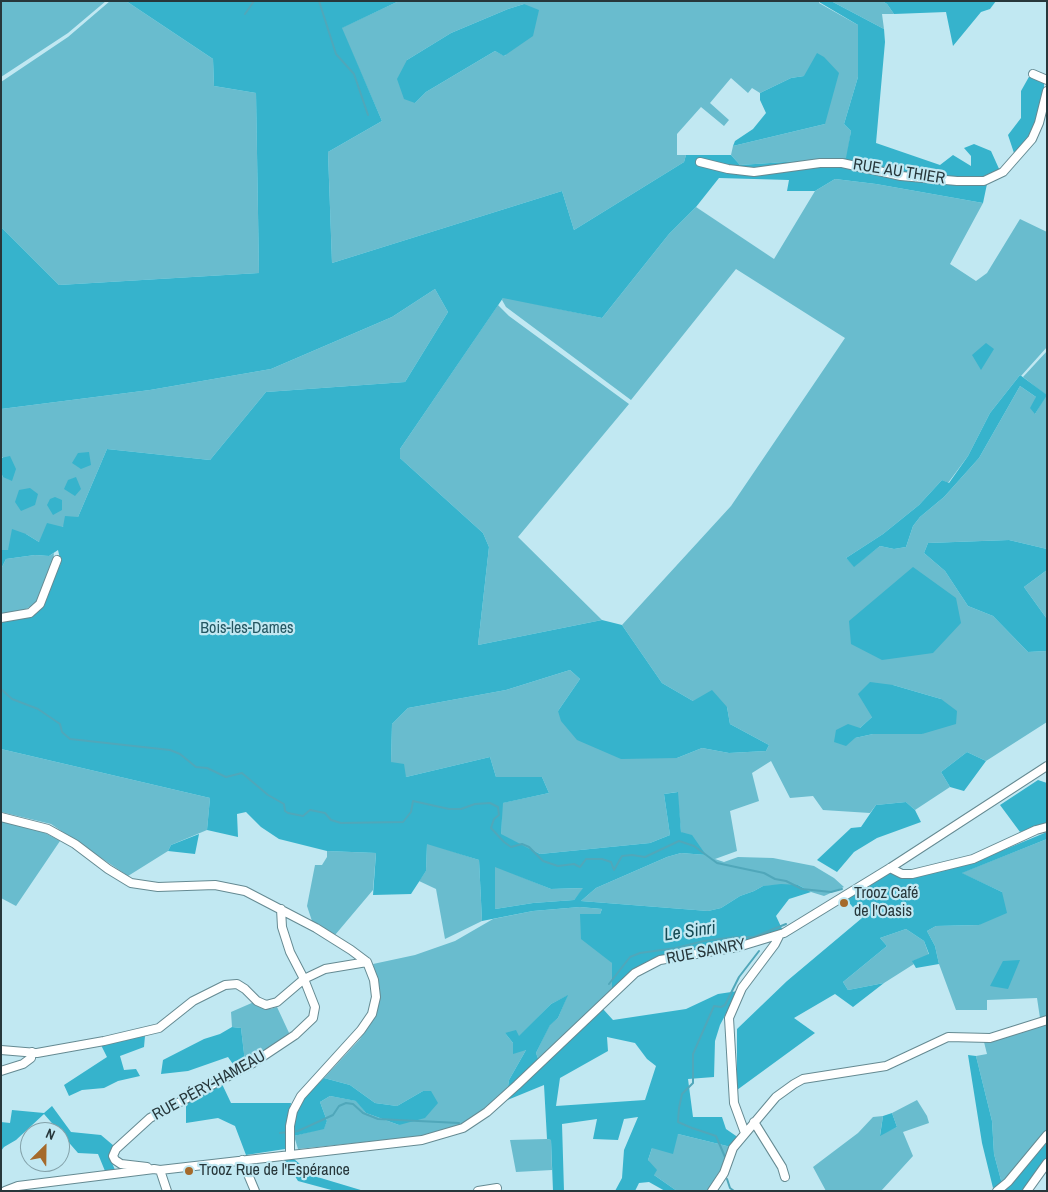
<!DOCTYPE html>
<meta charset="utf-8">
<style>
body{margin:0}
#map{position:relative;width:1048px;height:1192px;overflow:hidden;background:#c1e8f2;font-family:"Archivo Narrow",sans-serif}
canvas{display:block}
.frame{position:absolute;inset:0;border:2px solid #27373b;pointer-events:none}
.north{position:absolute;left:20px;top:1122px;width:50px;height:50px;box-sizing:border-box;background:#c1e8f2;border:1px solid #83a1a9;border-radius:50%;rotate:23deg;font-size:14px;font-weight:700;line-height:20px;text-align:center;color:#27373b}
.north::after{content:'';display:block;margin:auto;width:18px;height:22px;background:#a56a2b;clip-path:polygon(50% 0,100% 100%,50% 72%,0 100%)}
</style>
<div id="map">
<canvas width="1048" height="1192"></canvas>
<div class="frame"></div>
<div class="north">N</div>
</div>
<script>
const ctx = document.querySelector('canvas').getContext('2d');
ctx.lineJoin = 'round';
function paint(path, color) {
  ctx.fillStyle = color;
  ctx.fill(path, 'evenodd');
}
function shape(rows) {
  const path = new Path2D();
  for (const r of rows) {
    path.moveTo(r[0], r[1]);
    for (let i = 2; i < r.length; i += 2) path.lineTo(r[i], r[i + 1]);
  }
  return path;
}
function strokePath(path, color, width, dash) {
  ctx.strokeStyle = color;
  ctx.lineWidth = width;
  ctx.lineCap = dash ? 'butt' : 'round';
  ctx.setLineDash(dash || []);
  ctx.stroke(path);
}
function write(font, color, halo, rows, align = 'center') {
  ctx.font = font + ' "Archivo Narrow",sans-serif';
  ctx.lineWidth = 4.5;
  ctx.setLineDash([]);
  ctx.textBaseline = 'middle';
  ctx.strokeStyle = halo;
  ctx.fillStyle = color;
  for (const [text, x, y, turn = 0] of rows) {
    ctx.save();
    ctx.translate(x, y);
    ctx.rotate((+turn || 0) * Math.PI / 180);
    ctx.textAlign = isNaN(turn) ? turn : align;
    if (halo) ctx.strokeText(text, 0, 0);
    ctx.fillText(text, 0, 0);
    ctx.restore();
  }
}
paint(shape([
 [1,1,106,1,68,33,1,77],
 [110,1,126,1,213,59,214,86,256,93,259,273,59,285,1,227,1,82,68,37],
 [399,1,819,1,819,3,858,25,858,77,844,124,851,131,847,158,740,165,731,155,733,146,825,124,804,76,791,78,760,93,752,88,748,93,731,78,710,103,729,120,724,126,701,107,677,134,677,155,686,155,684,162,574,230,562,191,332,263,328,152,382,121,341,28],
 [524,4,505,56,495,51,426,92,415,103,407,60,451,33,508,9],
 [831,1,882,1,887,4,894,14,882,14,884,29],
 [835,179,876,184,983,203,950,264,976,281,987,273,1020,219,1047,232,1047,347,1021,376,1020,375,990,413,968,456,948,483,942,480,919,505,883,534,846,558,854,566,880,546,894,549,906,547,913,526,920,517,944,497,979,458,1020,386,1036,397,1035,414,1046,395,1023,377,1047,351,1047,549,1009,540,928,543,924,553,945,571,968,606,993,616,1028,652,1047,651,1047,722,986,761,967,752,941,772,950,787,915,810,906,802,876,805,870,813,823,810,813,796,790,798,771,761,752,773,759,801,730,811,737,851,715,859,724,862,738,857,773,858,814,866,834,878,844,887,824,896,811,892,798,885,763,886,754,891,740,896,721,908,708,911,581,901,596,888,667,857,681,853,706,855,681,832,677,792,664,794,670,835,650,843,540,854,501,835,502,803,549,793,542,777,496,777,490,757,406,777,391,762,392,724,408,708,506,690,570,670,580,679,558,711,677,758,702,748,729,753,766,751,769,745,730,724,727,707,693,701,662,683,622,625,731,506,845,338,736,269,631,400,506,307,502,300,503,297,602,318,669,234,696,207,774,259,815,191],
 [893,685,941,699,922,734,873,734,855,738,860,728,872,717],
 [435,289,448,312,405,382,266,392,210,460,107,449,78,517,39,542,26,534,8,550,1,550,1,473,3,477,3,457,1,458,1,409,150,390,271,369,392,317],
 [498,305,509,316,629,404,518,537,602,620,478,645,489,547,483,533,400,458,400,449],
 [54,553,52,570,37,603,22,611,1,615,1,569,6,559,35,555,49,556],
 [1047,570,1047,619,1024,587],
 [1,749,210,798,207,830,171,845,168,851,128,876,51,824,1,812],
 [1,820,34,827,60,841,16,906,1,898],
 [1047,839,1047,1017,1040,1018,1037,998,987,1000,987,1010,956,1010,939,964,935,946,927,931,936,926,979,925,1002,892,961,873],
 [427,843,479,860,482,921,445,939,436,889,419,881,426,871],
 [327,851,376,853,373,890,335,935,312,921,307,906,315,865,322,865,327,857],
 [495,866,551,889,584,888,574,900,533,903,495,909],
 [580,907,602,909,600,914,612,963,612,990,539,1061,536,1053,550,1024,558,1018,567,996,551,1004,519,1037,505,1033,513,1043,526,1050,509,1080,507,1093,460,1126,423,1136,298,1149,294,1136,324,1128,327,1121,320,1102,330,1096,357,1101,366,1113,399,1125,431,1091,423,1091,397,1106,375,1103,350,1085,324,1078,360,1039,377,1012,380,992,373,964,415,955,455,941,493,919,533,911],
 [906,929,924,941,929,955,913,961,914,964,884,983,848,990,843,982,887,946,880,938],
 [254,1002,270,1009,277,1007,290,1035,253,1059,245,1062,241,1028,232,1027,231,1012],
 [1047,1023,1047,1131,1002,1184,994,1154,992,1121,976,1056,987,1054,984,1042,1013,1035],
 [917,1100,927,1116,929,1123,903,1132,913,1156,881,1191,826,1191,813,1167,858,1133,873,1117,883,1116,880,1135,897,1127,892,1113],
 [678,1134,731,1147,721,1172,710,1190,677,1191,654,1175,648,1160,652,1148],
 [547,1139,551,1140,552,1170,516,1172,510,1140]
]), '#69bcce');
paint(shape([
 [126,1,399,1,342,28,382,121,328,152,332,263,562,191,574,230,684,162,686,155,731,155,740,165,846,158,851,131,844,124,858,77,858,25,819,2,819,1,831,1,884,29,885,42,876,143,940,165,953,155,971,166,971,156,964,148,974,144,991,151,1000,171,987,184,983,203,876,184,835,179,815,191,787,191,789,180,719,178,696,207,669,234,602,318,503,298,400,449,400,458,483,533,489,547,478,645,602,620,622,625,662,683,693,701,712,690,727,707,730,724,769,745,766,751,729,753,702,748,677,758,621,759,577,740,561,721,558,711,580,679,570,670,506,690,408,708,392,724,391,762,404,764,406,777,490,757,496,777,542,777,549,793,503,803,501,834,540,854,650,843,670,835,664,794,678,792,681,832,692,835,706,855,681,853,667,857,596,888,581,901,708,911,721,908,740,896,754,891,763,886,781,884,798,885,811,892,789,899,776,916,784,933,660,960,635,973,612,990,612,963,581,939,580,914,600,914,602,909,580,907,533,911,482,921,479,860,427,844,426,871,411,894,373,895,376,853,327,851,279,839,261,827,246,812,237,814,238,837,207,830,210,798,1,749,1,619,34,615,61,563,58,550,49,556,35,555,6,559,1,569,1,550,8,550,12,529,26,534,39,542,47,523,63,527,65,516,78,517,107,449,210,460,266,392,405,382,448,312,435,289,392,317,271,369,150,390,1,409,1,227,59,285,259,273,256,93,214,86,213,59],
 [495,867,551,889,583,888,574,900,533,903,495,909],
 [882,1,996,1,990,9,981,12,953,46,946,12,894,14,887,4],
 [524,4,539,10,533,36,504,56,495,51,426,92,415,103,404,99,397,79,407,60,451,33,508,9],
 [817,53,824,57,839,73,825,124,733,146,735,141,753,129,766,113,760,100,760,93,791,78,804,76],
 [1030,75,1044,81,1044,113,1035,133,1015,156,1008,135,1021,118,1021,91],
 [986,343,994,349,981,370,972,355],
 [1020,375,1047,395,1035,414,1030,408,1036,397,1020,386,979,458,944,497,920,517,913,526,906,547,894,549,880,546,854,567,846,558,883,534,919,505,942,480,949,483,968,456,990,413],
 [89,452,91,465,81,469,72,463,78,453],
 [10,456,16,469,12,481,3,477,1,473,1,458],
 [76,477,81,489,75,496,64,489,68,480],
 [30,488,38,494,35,505,21,511,15,502,19,490],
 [55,497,62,500,62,510,53,515,47,505,50,499],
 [1009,540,1047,549,1047,570,1024,587,1047,619,1047,651,1028,652,993,616,968,606,945,571,924,553,928,543],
 [913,567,956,598,961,623,933,653,882,660,851,644,849,621],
 [870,682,893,685,941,699,957,711,956,724,922,734,873,734,855,738,846,746,834,742,836,730,848,724,860,728,872,717,858,694],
 [967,752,986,761,964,791,950,787,941,772],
 [1038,780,1047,783,1047,824,1020,832,1000,805],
 [906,802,915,810,921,822,877,838,854,852,837,872,817,860,851,828,861,827,876,805],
 [1047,832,1047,839,962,873,1002,892,1007,913,979,925,936,926,927,931,935,946,939,964,916,968,912,961,929,954,924,941,906,929,880,938,887,946,843,982,848,990,884,983,853,1007,835,994,794,1018,815,1033,737,1090,737,1029,787,981,862,918,846,899,891,871,903,878,972,863],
 [199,834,195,854,168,851,171,845],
 [1020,960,1008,989,990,986,1003,961],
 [738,991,720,1025,715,1041,714,1077,688,1079,693,1117,722,1117,726,1129,739,1138,731,1147,678,1134,673,1154,652,1148,648,1160,657,1170,654,1175,677,1191,665,1191,649,1182,639,1183,635,1191,615,1191,622,1178,624,1150,638,1117,624,1119,618,1140,593,1139,597,1119,562,1124,564,1191,553,1191,551,1140,547,1139,544,1085,505,1101,523,1082,603,1009,613,1020,686,1009,718,994],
 [607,1037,635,1043,647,1059,656,1066,645,1100,556,1106,560,1078,608,1051],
 [568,995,558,1018,550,1025,536,1053,539,1061,507,1093,509,1080,526,1050,513,1054,513,1043,505,1033,516,1030,519,1036,551,1004],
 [232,1027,241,1028,245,1062,235,1067,228,1057,188,1071,161,1074,163,1060,204,1039,220,1034],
 [145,1036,144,1047,120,1056,124,1070,136,1069,140,1076,118,1081,104,1088,82,1090,69,1096,64,1085,107,1057,101,1045],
 [968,1055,976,1056,992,1121,994,1154,1002,1184,993,1188,982,1143],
 [324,1078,350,1085,375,1103,397,1106,423,1091,431,1091,438,1103,425,1118,399,1125,366,1113,356,1101,330,1096,320,1102,327,1121,324,1129,294,1136,293,1120,301,1101],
 [222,1084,231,1103,291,1103,285,1149,246,1155,235,1126,218,1118,186,1123,186,1102],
 [52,1106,71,1132,101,1135,114,1146,110,1158,115,1170,105,1171,98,1154,78,1153,44,1114,16,1140,4,1147,1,1151,1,1122,10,1123,12,1110,44,1113],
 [892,1113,897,1127,880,1136,883,1116],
 [1047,1142,1047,1159,1024,1191,1002,1191,1010,1185],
 [284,1159,294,1159,314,1176,364,1191,335,1191,298,1181]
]), '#36b3cc');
strokePath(shape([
 [319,1,336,54,354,74,368,115],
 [245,14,254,1],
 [1,689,12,699,38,709,60,724,62,732,70,739,170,750,180,754,196,767,207,768,226,777,242,773,268,795,284,804,285,811,288,813,303,816,310,810,325,813,331,820,341,823,403,822,411,812,413,801,449,809,461,809,475,804,490,803,498,807,499,815,494,819,491,828,504,842,511,847,522,844,529,847,543,861,558,866,574,864,580,867,586,859,602,859,611,862,614,870,622,856,632,855,645,857,679,841,694,846,717,863,764,873,775,879,786,881,802,889,831,892,842,889],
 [609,984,630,957,640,953,676,948,704,941,736,937,754,937,786,924],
 [293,1132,298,1131,333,1115,339,1106,346,1103,353,1104,363,1113,378,1119,459,1123],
 [280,1133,288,1132],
 [725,1157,716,1136,692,1128,678,1122,679,1108,682,1094,693,1083,693,1054,714,1006,721,1007,725,1005,739,977,759,951],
 [727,1179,730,1188,734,1191]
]), '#50a7ba', 2);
const minor = shape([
 [1033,74,1047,80],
 [700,162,728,169,754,172,820,163,842,163,901,176,957,181,984,181,1003,172,1032,139,1039,123,1047,91],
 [1,618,30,613,40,604,57,560],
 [1,817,48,829,75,844,108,869,131,883,158,887,215,885,245,891,316,928,351,950,367,962,374,980,376,997,372,1014,361,1030,301,1096,293,1111,290,1126,290,1155],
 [890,868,902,874,912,874,973,859,1036,830,1047,827],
 [1,1050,37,1053,104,1041,159,1028,193,1001,225,985,237,984,245,989,257,1001,266,1005,277,1002,304,979,325,969,367,962],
 [1,1071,23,1064,31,1058,32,1052],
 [754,1122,782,1167,785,1177],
 [745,1133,734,1103,729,1018,742,988,775,944,779,936],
 [242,1160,255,1191],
 [147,1167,121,1164,115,1160,113,1156,116,1149,150,1118,253,1063,295,1035,313,1018,315,1007,304,979,290,952,282,927,281,909],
 [160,1170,167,1191],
 [5,1191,18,1186,154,1169,160,1170,422,1140,463,1128,487,1112,517,1085,635,973,660,960,738,947,784,933,890,868,1047,766],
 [478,1191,497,1188],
 [712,1191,724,1173,733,1148,776,1097,794,1084,803,1079,886,1066,948,1037,990,1038,1047,1020],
 [997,1191,1008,1182,1047,1135],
 [1027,1191,1047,1163]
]);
strokePath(minor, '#658a92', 10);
strokePath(minor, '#fff', 8);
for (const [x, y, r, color] of [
 [844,903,5,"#a56a2b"],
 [189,1171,5,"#a56a2b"]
]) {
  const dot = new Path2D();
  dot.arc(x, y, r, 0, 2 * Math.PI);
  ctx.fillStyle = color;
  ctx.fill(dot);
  strokePath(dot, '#c1e8f2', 2);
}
write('16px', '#27373b', '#c1e8f2', [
 ["RUE AU THIER",899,172,9],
 ["RUE SAINRY",706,952,-11],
 ["RUE PÉRY-HAMEAU",209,1086,-29]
]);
write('16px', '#255762', '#c1e8f2', [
 ["Bois-les-Dames",247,629]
]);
write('16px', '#27373b', '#c1e8f2', [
 ["Trooz Café",854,894],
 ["de l'Oasis",854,912],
 ["Trooz Rue de l'Espérance",199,1171]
], 'left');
write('italic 18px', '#154a54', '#c1e8f2', [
 ["Le Sinri",690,932,-8]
]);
</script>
